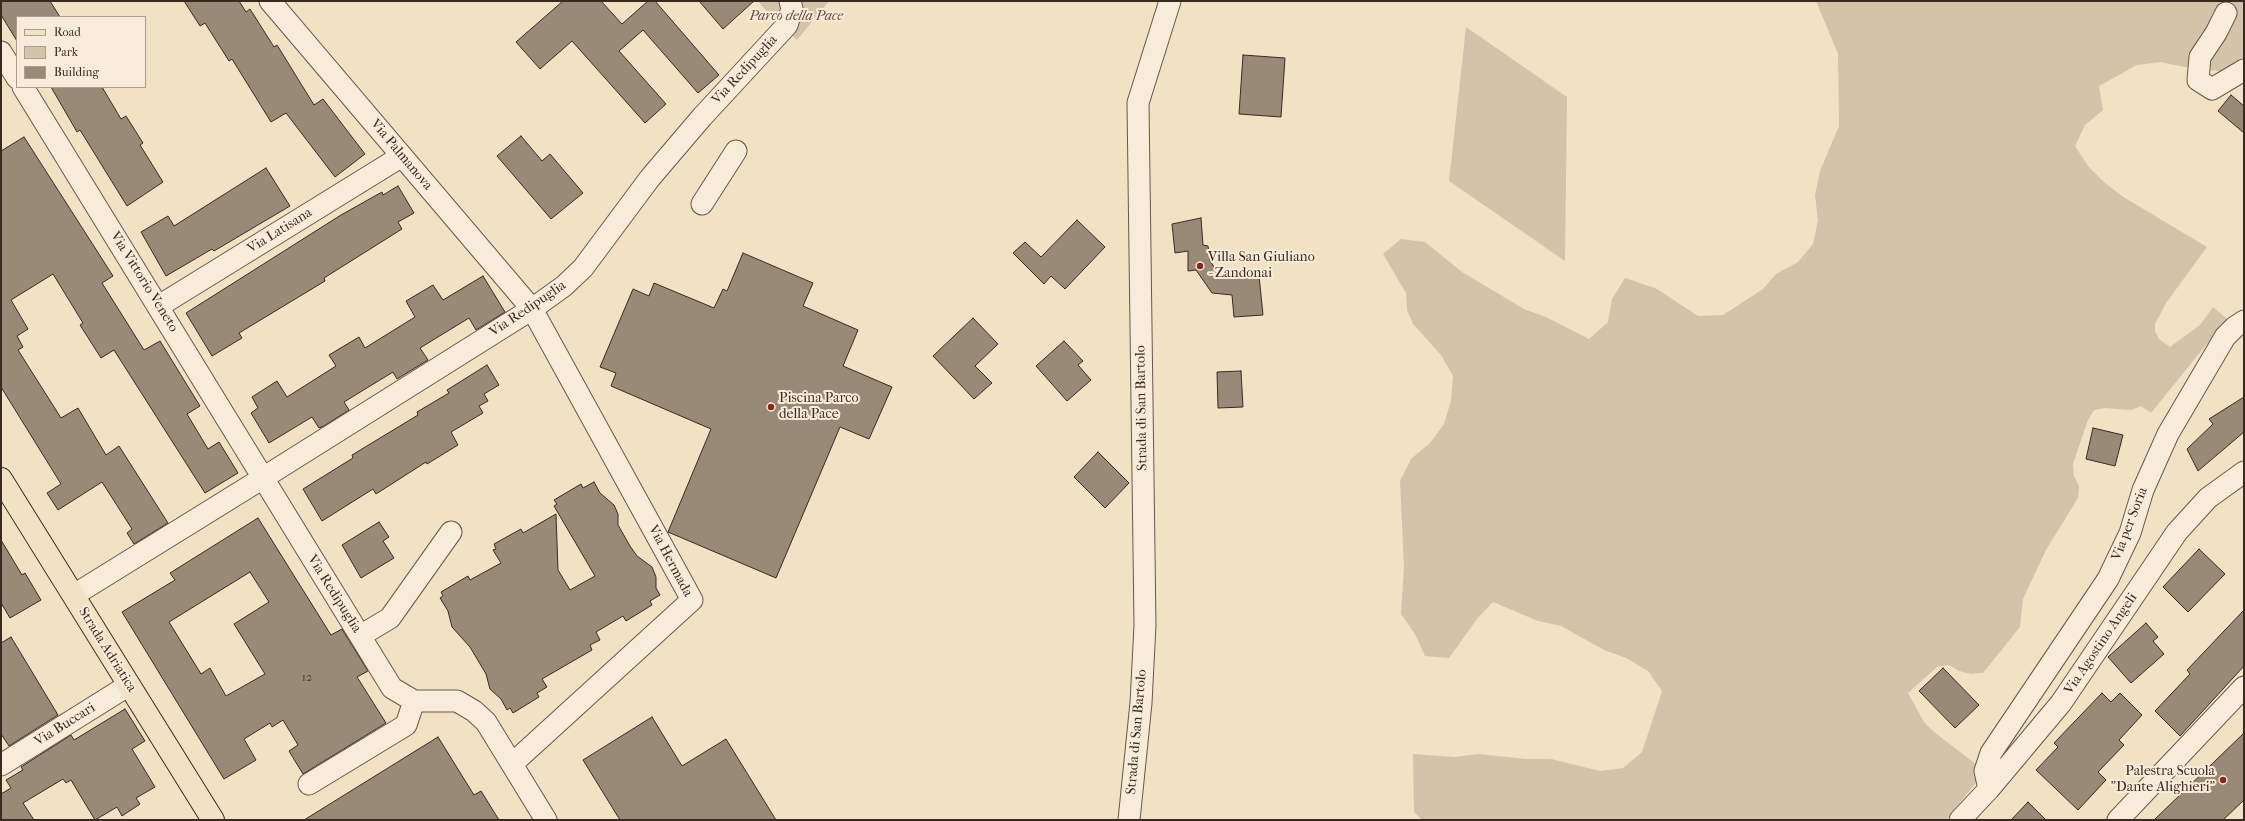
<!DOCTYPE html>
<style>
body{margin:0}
#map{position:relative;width:2245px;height:821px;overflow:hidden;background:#f2e2c4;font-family:"IM FELL French Canon",serif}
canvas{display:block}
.frame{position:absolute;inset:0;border:2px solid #392923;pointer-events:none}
.legend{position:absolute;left:16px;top:16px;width:130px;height:72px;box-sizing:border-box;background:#f7ecd9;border:1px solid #ab9e90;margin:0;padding:5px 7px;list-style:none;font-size:12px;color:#392923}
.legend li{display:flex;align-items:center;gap:8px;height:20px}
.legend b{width:20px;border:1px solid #ab9e90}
</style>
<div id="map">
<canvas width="2245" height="821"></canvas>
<div class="frame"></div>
<ul class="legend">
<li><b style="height:5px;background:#f2e2c4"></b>Road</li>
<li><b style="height:11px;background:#d3c3a9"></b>Park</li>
<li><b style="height:11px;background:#998977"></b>Building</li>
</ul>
</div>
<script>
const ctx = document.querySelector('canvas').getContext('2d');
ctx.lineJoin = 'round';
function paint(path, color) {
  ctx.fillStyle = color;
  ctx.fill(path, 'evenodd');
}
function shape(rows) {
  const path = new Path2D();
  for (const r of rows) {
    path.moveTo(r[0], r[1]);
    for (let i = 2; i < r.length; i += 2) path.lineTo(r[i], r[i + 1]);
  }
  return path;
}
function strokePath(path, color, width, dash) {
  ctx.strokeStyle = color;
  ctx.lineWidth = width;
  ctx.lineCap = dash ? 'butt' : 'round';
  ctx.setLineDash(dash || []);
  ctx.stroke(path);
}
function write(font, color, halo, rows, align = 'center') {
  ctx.font = font + ' "IM FELL French Canon",serif';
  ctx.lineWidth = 4;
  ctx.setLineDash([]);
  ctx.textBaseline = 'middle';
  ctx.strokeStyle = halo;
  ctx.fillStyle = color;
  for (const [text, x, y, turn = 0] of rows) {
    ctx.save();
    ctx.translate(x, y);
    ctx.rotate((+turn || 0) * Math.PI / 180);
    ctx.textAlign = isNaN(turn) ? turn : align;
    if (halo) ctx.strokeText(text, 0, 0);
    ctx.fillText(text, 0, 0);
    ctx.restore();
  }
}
paint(shape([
 [758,1,829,1,797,40,767,12],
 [1816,1,2244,1,2244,58,2226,72,2184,67,2161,62,2137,65,2099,86,2103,110,2085,125,2075,146,2088,166,2105,183,2125,198,2207,247,2166,303,2155,324,2155,331,2159,339,2170,347,2200,325,2213,307,2227,319,2151,413,2141,406,2131,410,2105,408,2094,410,2088,420,2073,464,2074,476,2079,486,2078,498,2046,550,2023,599,2020,627,1983,673,1971,674,1959,671,1949,665,1937,667,1908,693,1924,722,1934,732,1977,765,1979,779,1946,820,1422,820,1414,812,1413,754,1455,757,1478,754,1527,759,1551,759,1600,771,1623,768,1642,752,1662,691,1648,671,1626,658,1604,650,1561,626,1538,621,1493,602,1477,619,1449,658,1425,656,1415,634,1401,614,1404,567,1400,481,1411,459,1430,443,1444,424,1451,401,1453,376,1441,355,1413,324,1407,310,1406,293,1383,254,1401,239,1425,242,1462,272,1524,309,1546,317,1589,339,1608,322,1612,299,1625,278,1657,289,1698,316,1723,315,1763,289,1776,274,1798,262,1813,244,1818,220,1815,195,1820,171,1839,126,1838,54],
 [1466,27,1567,97,1565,261,1449,181]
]), '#d3c3a9');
const building = shape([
 [1,1,50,1,60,17,17,17,17,41,1,15,1,1],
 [184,1,239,1,246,12,250,9,274,47,277,45,314,105,323,99,365,154,335,177,286,113,271,122,232,59,229,61,205,23,200,26,184,1],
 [563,1,601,1,622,24,648,1,655,1,719,75,698,93,643,30,619,51,666,104,645,123,572,41,540,69,516,42,563,1],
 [699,1,754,1,723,29,699,1],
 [1243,55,1285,58,1281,117,1239,114,1243,55],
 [51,87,102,87,121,119,126,116,143,143,140,145,163,182,127,206,80,130,77,132,51,87],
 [2231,95,2244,106,2244,133,2218,111,2231,95],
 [521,136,542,161,550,154,583,193,551,219,497,156,521,136],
 [24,137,113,276,102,283,144,350,160,341,200,406,187,414,208,449,219,442,238,473,205,493,114,350,101,358,80,325,83,323,53,274,11,300,28,329,17,336,23,347,18,350,61,418,78,408,106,455,119,446,168,523,134,544,127,533,132,529,102,482,58,510,47,493,61,484,1,387,1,151,24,137],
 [266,168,290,206,214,251,212,249,166,276,141,232,168,216,174,226,266,168],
 [398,186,414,213,398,222,402,229,324,278,325,281,239,333,242,338,212,356,186,313,341,215,382,192,383,195,398,186],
 [1201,218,1203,245,1208,246,1210,261,1220,275,1259,276,1263,315,1234,317,1232,295,1212,293,1196,270,1188,271,1188,251,1175,253,1172,224,1201,218],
 [1077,220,1105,247,1065,289,1051,276,1044,284,1013,253,1025,242,1041,257,1077,220],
 [743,253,813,283,803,306,858,330,843,366,892,387,869,439,840,427,776,578,668,532,711,429,611,386,616,373,600,367,633,289,649,296,654,283,714,308,723,289,727,291,743,253],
 [483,276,505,312,476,330,469,318,420,348,428,360,397,379,393,372,344,402,349,410,324,426,319,428,312,417,269,443,251,413,258,408,252,397,277,381,287,397,336,366,329,355,359,337,365,348,415,317,406,301,433,285,443,300,483,276],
 [973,318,998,344,975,366,992,383,974,399,933,356,973,318],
 [1064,341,1083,361,1078,365,1091,380,1067,401,1036,366,1064,341],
 [487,365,499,385,484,394,488,401,479,406,483,413,451,432,458,445,427,464,426,462,376,494,373,489,322,521,303,489,353,458,352,455,418,415,417,412,449,393,447,390,487,365],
 [1241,371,1243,407,1218,408,1217,372,1241,371],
 [2244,397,2244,432,2198,471,2187,449,2213,424,2209,419,2244,397],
 [2093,428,2123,435,2115,466,2086,459,2093,428],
 [1098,452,1129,483,1105,508,1074,477,1098,452],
 [594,482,600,493,614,505,618,514,618,525,630,546,637,556,652,567,656,577,656,588,660,595,650,601,652,605,626,621,623,616,596,632,600,640,590,645,592,650,542,679,547,687,537,693,539,697,513,713,510,708,507,710,501,699,490,689,486,674,470,647,452,627,448,611,440,598,443,596,441,592,468,576,470,580,501,563,493,550,496,549,494,544,521,529,523,533,556,514,558,570,570,590,595,576,554,506,557,504,554,500,581,484,583,488,594,482],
 [258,518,331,635,342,629,368,671,357,677,386,723,303,774,289,751,298,745,283,720,272,727,270,723,244,739,256,760,224,779,122,612,175,580,170,573,258,518],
 [250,572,269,602,234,624,265,674,226,696,210,668,201,674,169,622,250,572],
 [379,522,389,537,383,541,394,558,361,578,342,545,379,522],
 [1,540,22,575,25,573,41,600,10,618,1,603,1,540],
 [2199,549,2225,574,2188,612,2163,587,2199,549],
 [2244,610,2244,666,2180,736,2155,711,2190,674,2187,670,2244,610],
 [2146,623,2158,637,2153,641,2164,654,2131,683,2108,657,2146,623],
 [11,637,58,715,9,746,1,734,1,643,11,637],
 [1943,668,1979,705,1955,728,1919,691,1943,668],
 [2102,693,2111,702,2120,693,2142,715,2119,740,2124,745,2098,772,2106,780,2078,810,2036,770,2058,747,2054,743,2102,693],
 [125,709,145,741,132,749,155,787,136,798,140,804,122,816,117,807,95,820,71,780,66,783,63,779,23,803,34,820,1,820,1,794,11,788,6,780,23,770,21,767,71,735,74,740,125,709],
 [652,717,682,766,726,739,776,820,620,820,583,760,652,717],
 [2244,733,2244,800,2223,820,2154,820,2244,733],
 [438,737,474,795,481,791,499,820,304,820,438,737],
 [2028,802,2046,820,2011,820,2028,802]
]);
paint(building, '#998977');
strokePath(building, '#392923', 1);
const minor = shape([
 [270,1,532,309,692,600,512,764],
 [2226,13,2216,33,2200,57,2198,80,2212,89,2244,70],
 [1,52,17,78],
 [23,87,392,688,414,701],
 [702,204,736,151],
 [159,306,402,156],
 [74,595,263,478,532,309,564,286,583,268,650,178,702,117,787,25,792,9,790,1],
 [360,636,390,618,451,532],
 [414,701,457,701,474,711,486,722,546,820],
 [1,765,129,685],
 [309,784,406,725,414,701],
 [1989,789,1985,771,1991,753,2108,579,2130,533,2143,490,2168,434,2225,337,2235,327,2244,321],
 [1129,820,1141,703,1145,625,1138,103,1170,1],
 [1960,820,1989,789,2061,703,2177,532,2208,498,2244,472],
 [2118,820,2244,687]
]);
const major = shape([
 [1,479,213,820]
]);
strokePath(minor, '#67574b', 23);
strokePath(major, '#392923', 24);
strokePath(minor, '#f7ecd9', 21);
strokePath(major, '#f2e2c4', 22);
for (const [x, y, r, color] of [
 [1200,266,4,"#8f2418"],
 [771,407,4,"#8f2418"],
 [2223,780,4,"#8f2418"]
]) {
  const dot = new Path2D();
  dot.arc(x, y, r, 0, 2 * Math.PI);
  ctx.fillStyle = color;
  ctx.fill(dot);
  strokePath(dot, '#f7ecd9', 1.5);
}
write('12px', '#514138', null, [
 ["12",307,678]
]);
write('italic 14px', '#605044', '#f7ecd9', [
 ["Parco della Pace",796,17]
]);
write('14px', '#392923', '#f7ecd9', [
 ["Via Redipuglia",745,70,-47],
 ["Via Palmanova",401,155,50],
 ["Via Latisana",280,231,-32],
 ["Via Vittorio Veneto",144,282,58],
 ["Via Redipuglia",528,309,-34],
 ["Strada di San Bartolo",1142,408,-91],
 ["Via per Soria",2130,524,-69],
 ["Via Hermada",670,561,62],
 ["Via Redipuglia",334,594,58],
 ["Via Agostino Angeli",2101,644,-56],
 ["Strada Adriatica",107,650,58],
 ["Via Buccari",65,725,-32],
 ["Strada di San Bartolo",1137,732,-85]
]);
write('14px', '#392923', '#f7ecd9', [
 ["Villa San Giuliano",1208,258],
 ["- Zandonai",1208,274],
 ["Piscina Parco",779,399],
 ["della Pace",779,415],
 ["Palestra Scuola",2215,772,"right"],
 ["\"Dante Alighieri\"",2215,788,"right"]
], 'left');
</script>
